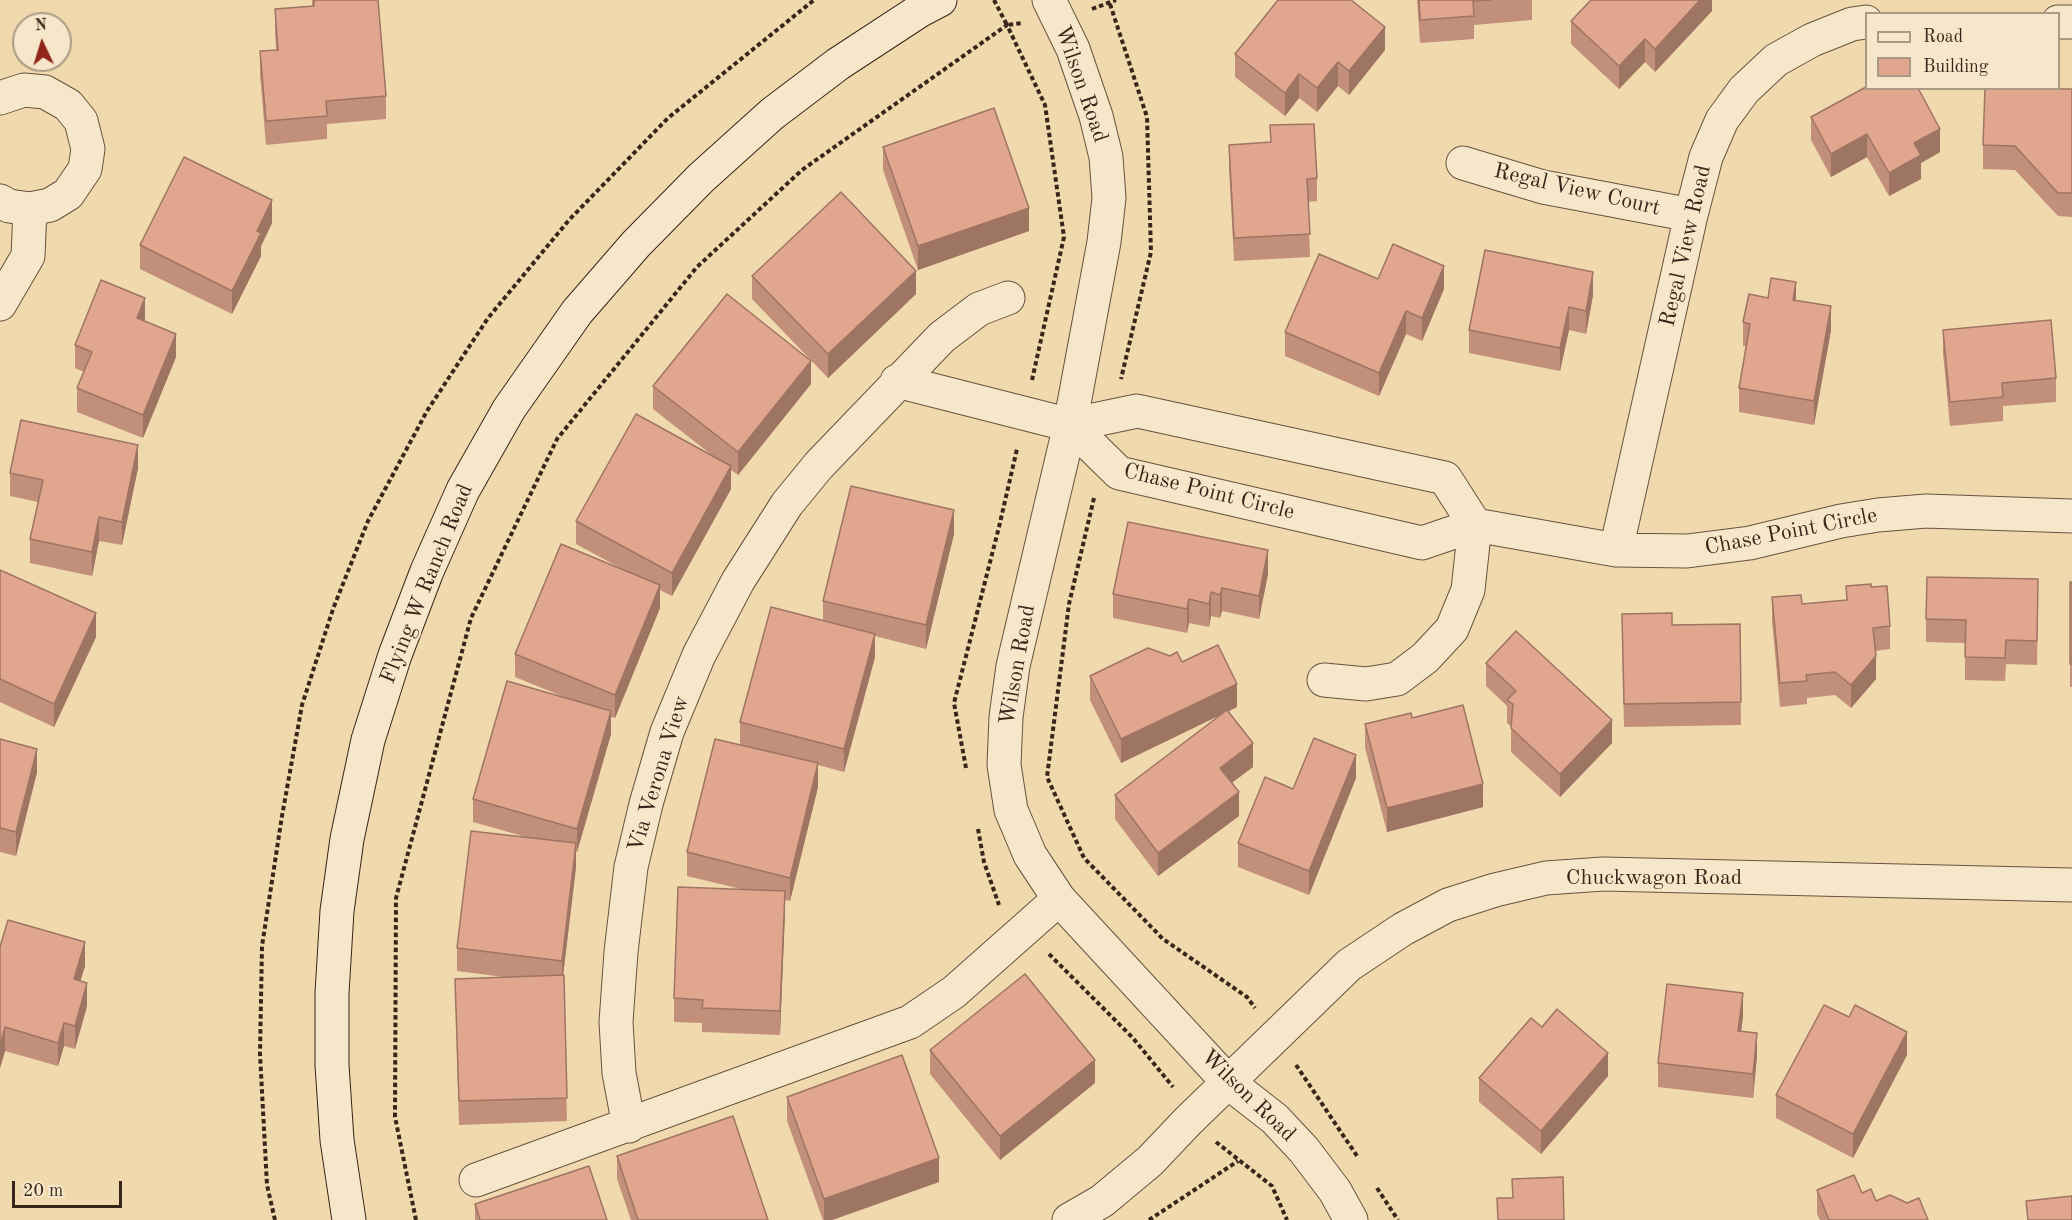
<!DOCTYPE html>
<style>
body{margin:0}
#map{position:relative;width:2072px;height:1220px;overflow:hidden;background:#f1d9ae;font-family:"Old Standard TT",serif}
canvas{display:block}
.legend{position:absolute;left:1865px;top:12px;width:195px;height:78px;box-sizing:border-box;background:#f6e6ca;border:2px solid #aa9984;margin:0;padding:8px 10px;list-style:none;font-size:18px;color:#38261a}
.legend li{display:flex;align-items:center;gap:12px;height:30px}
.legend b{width:30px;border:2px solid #aa9984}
.north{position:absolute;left:12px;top:12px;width:60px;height:60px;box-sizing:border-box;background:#f6e6ca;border:2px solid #aa9984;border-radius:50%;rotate:356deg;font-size:16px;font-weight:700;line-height:24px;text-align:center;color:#38261a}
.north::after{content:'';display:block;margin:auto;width:21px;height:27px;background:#8f2418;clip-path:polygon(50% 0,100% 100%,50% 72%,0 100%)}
.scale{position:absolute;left:12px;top:1181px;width:110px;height:27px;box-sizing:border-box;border:3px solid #38261a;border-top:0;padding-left:8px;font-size:18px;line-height:21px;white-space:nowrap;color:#38261a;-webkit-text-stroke:4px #f6e6ca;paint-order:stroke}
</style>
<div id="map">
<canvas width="2072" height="1220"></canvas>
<ul class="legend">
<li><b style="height:8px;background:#f6e6ca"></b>Road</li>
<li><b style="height:16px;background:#e1a68e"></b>Building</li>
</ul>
<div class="north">N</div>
<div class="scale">20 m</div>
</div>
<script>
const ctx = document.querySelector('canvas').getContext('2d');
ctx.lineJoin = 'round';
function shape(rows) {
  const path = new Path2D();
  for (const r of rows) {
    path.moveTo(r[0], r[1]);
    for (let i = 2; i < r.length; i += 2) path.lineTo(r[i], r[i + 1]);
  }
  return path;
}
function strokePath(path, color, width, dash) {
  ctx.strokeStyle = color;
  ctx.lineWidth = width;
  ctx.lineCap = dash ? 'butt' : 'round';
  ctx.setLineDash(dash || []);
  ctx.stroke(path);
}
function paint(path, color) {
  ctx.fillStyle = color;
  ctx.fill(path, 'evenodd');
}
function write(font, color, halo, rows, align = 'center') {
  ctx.font = font + ' "Old Standard TT",serif';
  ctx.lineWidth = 4.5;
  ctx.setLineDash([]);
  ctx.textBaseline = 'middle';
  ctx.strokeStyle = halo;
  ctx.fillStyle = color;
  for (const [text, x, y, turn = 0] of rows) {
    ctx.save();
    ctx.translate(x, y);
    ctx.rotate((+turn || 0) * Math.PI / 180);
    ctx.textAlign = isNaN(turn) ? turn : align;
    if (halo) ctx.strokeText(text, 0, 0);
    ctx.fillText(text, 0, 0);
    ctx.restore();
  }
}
const street = shape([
 [1049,0,1073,49,1096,116,1106,157,1109,198,1104,242,1070,425,1013,666,1006,717,1004,765,1011,810,1030,855,1059,899,1229,1083,1275,1119,1304,1150,1335,1191,1351,1220],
 [2058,22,2072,22],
 [0,98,24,90,45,92,68,105,81,121,88,149,85,169,68,194,50,205,30,209,9,206,0,201],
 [1463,163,1543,187,1691,215],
 [0,304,28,256,30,209],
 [897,381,1070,425,1137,411,1445,478,1475,525],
 [1070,425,1119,473,1422,543,1475,525,1616,550,1687,551,1750,543,1841,521,1878,515,1926,511,2072,516],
 [1616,550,1691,215,1706,157,1722,120,1744,90,1776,60,1812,40,1852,24,1866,22],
 [1324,680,1366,684,1397,679,1425,658,1452,629,1468,590,1475,525],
 [629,1126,619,1073,616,1022,621,952,631,867,646,804,667,732,699,655,738,581,787,504,819,465,942,337,979,309,1008,298],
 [476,1180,910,1022,954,992,1059,899],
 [1069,1220,1102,1201,1150,1161,1188,1121,1349,965,1403,929,1448,905,1495,890,1546,878,1603,874,2072,885]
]);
const secondary = shape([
 [349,1220,337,1140,332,1065,332,993,337,911,347,839,368,740,395,655,427,571,463,490,509,409,577,312,636,244,701,178,772,114,838,64,919,11,940,0]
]);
strokePath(street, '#66533f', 35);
strokePath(secondary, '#38261a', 35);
strokePath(shape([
 [994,0,1007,25,1023,23],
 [1110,4,1147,117,1151,252,1121,379],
 [1092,9,1116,0],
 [1094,498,1069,604,1047,777,1084,858,1163,939,1247,997,1255,1008],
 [966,768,954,703,999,527,1017,449],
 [978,829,984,862,999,905],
 [1049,954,1133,1038,1173,1087],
 [1296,1065,1357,1156],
 [1216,1142,1272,1186,1287,1220],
 [1377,1188,1398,1220],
 [275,1220,267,1185,260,1054,262,946,282,816,302,705,333,609,368,521,427,411,488,318,569,220,668,118,814,0],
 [416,1220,395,1117,396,898,471,618,557,439,697,267,802,170,1007,25,1045,105,1064,237,1032,380],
 [1149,1220,1238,1161]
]), '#38261a', 4, [4.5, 3]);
strokePath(street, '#f6e6ca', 33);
strokePath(secondary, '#f6e6ca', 33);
paint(shape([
 [312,0,378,0,386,96,386,119,327,124,327,139,266,145,260,75,260,51,276,50,275,33,275,9,312,6],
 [1417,0,1532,0,1532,20,1474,25,1474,39,1420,43],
 [1712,0,1712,11,1655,72,1645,62,1619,89,1571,44,1571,21],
 [1385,50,1349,95,1338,86,1317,112,1299,98,1285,116,1235,77,1235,54],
 [2012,89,2072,89,2072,217,2058,216,2015,170,1983,169,1983,145],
 [1811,117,1940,152,1921,163,1921,179,1889,196,1867,157,1831,177,1811,140],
 [1270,125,1317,178,1317,201,1308,202,1310,257,1234,261,1229,168,1229,145,1270,142],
 [883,147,1029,231,918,270,883,170],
 [272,223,261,246,261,256,232,314,140,269,140,245],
 [752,276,916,294,828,378,752,299],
 [1378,279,1444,289,1422,341,1406,334,1379,396,1285,356,1285,332],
 [1593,295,1586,334,1569,330,1560,371,1469,353,1469,330],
 [1768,298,1796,300,1831,330,1814,425,1739,412,1739,388,1746,346,1743,346,1743,322],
 [145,321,176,357,143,438,77,412,77,388,84,372,75,368,75,345],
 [1943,330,2056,378,2056,402,2003,406,2003,421,1950,426,1943,353],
 [811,384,738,475,731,470,731,489,672,596,660,590,660,608,615,718,611,717,611,734,577,852,576,852,576,867,563,976,567,1121,459,1125,455,979,504,977,457,971,457,948,526,837,473,822,473,799,564,697,515,677,515,654,622,569,576,544,576,521,713,456,653,409,653,386],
 [138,468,122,545,99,541,92,576,30,563,30,539,38,502,10,496,10,473],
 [954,534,926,649,875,636,875,657,844,772,818,765,818,787,790,901,785,900,780,1035,702,1032,702,1023,674,1022,674,998,745,890,687,876,687,852,740,745,740,722,823,620,823,601],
 [0,570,96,637,54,727,0,702],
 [1268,574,1259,619,1222,611,1220,618,1211,616,1209,627,1189,623,1187,633,1113,618,1113,594],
 [2070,582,2072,582,2072,687,2070,687],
 [1846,586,1871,587,1890,626,1890,649,1875,651,1876,679,1851,708,1835,695,1807,698,1807,704,1780,707,1772,621,1772,597,1802,604,1846,600],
 [2038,603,2037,665,2006,664,2005,681,1965,680,1965,643,1926,642,1926,619],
 [1740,624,1741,725,1624,727,1622,637,1672,625],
 [1182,662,1237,707,1229,711,1253,767,1232,783,1239,816,1158,876,1115,819,1115,795,1220,715,1121,763,1090,700,1090,676],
 [1486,663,1612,743,1560,797,1511,752,1511,726,1507,723,1507,706,1486,686],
 [1412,718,1483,807,1387,832,1365,748,1365,724],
 [0,739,37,772,16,856,0,852],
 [1356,778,1309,895,1238,867,1238,843,1293,789],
 [0,947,85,966,80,981,87,1006,75,1049,64,1046,58,1066,5,1051,0,1068],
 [1743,1016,1741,1032,1757,1056,1753,1098,1658,1087,1658,1063],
 [1849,1017,1907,1055,1853,1158,1776,1118,1776,1095],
 [930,1050,1095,1083,1000,1160,930,1074],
 [1608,1076,1541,1154,1479,1102,1479,1078],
 [787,1097,939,1182,832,1220,823,1220,787,1121],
 [617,1156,768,1220,631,1220,617,1179],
 [1817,1190,1862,1193,1876,1201,1928,1220,1820,1220,1817,1214],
 [475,1204,607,1220,475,1220]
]), '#c28f7a');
paint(shape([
 [1700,0,1712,0,1712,11,1655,72,1655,49],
 [1385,27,1385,50,1349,95,1349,71],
 [1645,39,1645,62,1619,89,1619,66],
 [1338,62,1338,86,1317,112,1317,88],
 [1299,74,1299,98,1285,116,1285,93],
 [1940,129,1940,152,1921,163,1921,179,1889,196,1889,173,1914,143],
 [1867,134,1867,157,1831,177,1831,154],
 [272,200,272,223,261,246,261,256,232,314,232,291,257,231],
 [1029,208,1029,231,918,270,918,246],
 [1444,266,1444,289,1422,341,1422,318],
 [916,271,916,294,828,378,828,354],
 [1593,272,1593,295,1586,334,1586,311],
 [1796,282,1796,306,1793,300],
 [145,298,145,321,137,318],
 [1831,306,1831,330,1814,425,1814,401],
 [1569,307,1569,330,1560,371,1560,348],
 [1406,311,1406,334,1379,396,1379,373],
 [176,334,176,357,143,438,143,415],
 [811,361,811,384,738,475,738,452],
 [138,445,138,468,122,545,122,522],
 [731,466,731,489,672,596,672,573],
 [954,510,954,534,926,649,926,625],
 [99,517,99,541,92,576,92,552],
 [1268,550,1268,574,1259,619,1259,596],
 [660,585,660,608,615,718,615,695],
 [1222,588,1222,611,1220,618,1220,595],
 [1211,592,1211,616,1209,627,1209,604],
 [1189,599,1189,623,1187,633,1187,609],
 [96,613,96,637,54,727,54,704],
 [875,634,875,657,844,772,844,749],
 [1876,656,1876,679,1851,708,1851,685],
 [1237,684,1237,707,1121,763,1121,739],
 [611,711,611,734,577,852,577,829],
 [1612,720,1612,743,1560,797,1560,774],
 [1253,743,1253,767,1220,791,1220,768],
 [37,749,37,772,16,856,16,832],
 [1356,755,1356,778,1309,895,1309,871],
 [818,763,818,787,790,901,790,878],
 [1483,784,1483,807,1387,832,1387,808],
 [1239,792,1239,816,1158,876,1158,853],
 [576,843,576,867,562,984,562,961],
 [785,891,785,915,780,1035,780,1011],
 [85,942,85,966,74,1002,74,979],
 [87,983,87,1006,75,1049,75,1026],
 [1743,993,1743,1016,1738,1055,1738,1031],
 [64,1023,64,1046,58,1066,58,1043],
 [5,1027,5,1051,0,1068,0,1045],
 [1907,1032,1907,1055,1853,1158,1853,1134],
 [1757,1033,1757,1056,1753,1098,1753,1074],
 [1608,1053,1608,1076,1541,1154,1541,1131],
 [1095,1060,1095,1083,1000,1160,1000,1136],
 [939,1158,939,1182,832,1220,824,1220,824,1199]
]), '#9e7463');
const building = shape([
 [314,0,378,0,386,96,326,101,327,116,266,121,260,51,278,50,275,9,314,6,314,0],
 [1278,0,1351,0,1385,27,1349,71,1338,62,1317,88,1299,74,1285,93,1235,54,1278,0],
 [1419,0,1491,0,1473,1,1474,16,1420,20,1419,0],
 [1591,0,1700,0,1655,49,1645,39,1619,66,1571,21,1591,0],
 [1866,87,1866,88,1918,88,1940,129,1914,143,1921,155,1889,173,1867,134,1831,154,1811,117,1866,87],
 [2058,87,2061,89,2072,89,2072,193,2058,193,2015,146,1983,145,1985,88,2012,89,2013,88,2058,88,2058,87],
 [994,108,1029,208,918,246,883,147,994,108],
 [1314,124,1317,178,1307,179,1310,234,1234,238,1229,145,1271,142,1270,125,1314,124],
 [184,157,272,200,257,231,261,233,232,291,140,245,184,157],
 [841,192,916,271,828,354,752,276,841,192],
 [1393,244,1444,266,1422,318,1406,311,1379,373,1285,332,1319,254,1378,279,1393,244],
 [1485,250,1593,272,1586,311,1569,307,1560,348,1469,330,1485,250],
 [1771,278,1796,282,1793,300,1831,306,1814,401,1739,388,1750,324,1743,322,1749,294,1768,298,1771,278],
 [101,280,145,298,137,318,176,334,143,415,77,388,92,352,75,345,101,280],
 [727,294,811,361,738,452,653,386,727,294],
 [2051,320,2056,378,2002,383,2003,397,1950,402,1943,330,2051,320],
 [636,414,731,466,672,573,576,521,636,414],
 [21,420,138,445,122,522,99,517,92,552,30,539,43,480,10,473,21,420],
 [851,486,954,510,926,625,823,601,851,486],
 [1128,522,1268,550,1259,596,1222,588,1220,595,1211,592,1209,604,1189,599,1187,609,1113,594,1128,522],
 [561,544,660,585,615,695,515,654,561,544],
 [0,570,96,613,54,704,0,679,0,570],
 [1927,577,2038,579,2037,641,2006,640,2005,658,1965,657,1966,620,1926,619,1927,577],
 [2070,582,2072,582,2072,664,2070,664,2070,582],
 [1871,584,1871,587,1887,586,1890,626,1873,628,1876,656,1851,685,1835,672,1806,675,1807,681,1780,683,1772,597,1801,595,1802,604,1847,600,1846,586,1871,584],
 [771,607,875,634,844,749,740,722,771,607],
 [1672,613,1672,625,1740,624,1741,702,1624,704,1622,614,1672,613],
 [1516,631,1612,720,1560,774,1511,728,1513,704,1507,700,1516,691,1486,663,1516,631],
 [1218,645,1237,684,1121,739,1090,676,1148,648,1170,656,1177,652,1182,662,1218,645],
 [507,681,611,711,577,829,473,799,507,681],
 [1463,705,1483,784,1387,808,1365,724,1411,713,1412,718,1463,705],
 [1227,710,1253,743,1220,768,1239,792,1158,853,1115,795,1227,710],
 [1314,738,1356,755,1309,871,1238,843,1265,777,1293,789,1314,738],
 [0,739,37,749,16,832,0,828,0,739],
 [715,739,818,763,790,878,687,852,715,739],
 [471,831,576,843,562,961,457,948,471,831],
 [678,887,785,891,780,1011,702,1008,703,1000,674,998,678,887],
 [8,920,85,942,74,979,87,983,75,1026,64,1023,58,1043,5,1027,0,1045,0,947,8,920],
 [1025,974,1095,1060,1000,1136,930,1050,1025,974],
 [564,975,567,1098,459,1101,455,979,564,975],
 [1667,984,1743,993,1738,1031,1757,1033,1753,1074,1658,1063,1667,984],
 [1824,1005,1849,1017,1855,1005,1907,1032,1853,1134,1776,1095,1824,1005],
 [1557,1009,1608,1053,1541,1131,1479,1078,1531,1018,1542,1027,1557,1009],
 [902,1055,939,1158,824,1199,787,1097,902,1055],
 [733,1116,768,1220,638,1220,617,1156,733,1116],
 [589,1166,607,1220,480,1220,475,1204,589,1166],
 [1854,1175,1862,1193,1871,1189,1876,1201,1890,1195,1907,1203,1919,1198,1928,1220,1829,1220,1817,1190,1854,1175],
 [1563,1177,1564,1220,1498,1220,1497,1198,1513,1198,1512,1179,1563,1177],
 [2072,1196,2072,1220,2028,1220,2026,1201,2072,1196]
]);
paint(building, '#e1a68e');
strokePath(building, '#9e7463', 1.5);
write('22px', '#38261a', '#f6e6ca', [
 ["Wilson Road",1081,84,71],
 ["Regal View Court",1577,190,13],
 ["Regal View Road",1686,246,-77],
 ["Chase Point Circle",1209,492,14],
 ["Chase Point Circle",1791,532,-11],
 ["Flying W Ranch Road",427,584,-68],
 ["Wilson Road",1018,665,-80],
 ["Via Verona View",659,774,-73],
 ["Chuckwagon Road",1654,878],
 ["Wilson Road",1248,1096,44]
]);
</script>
